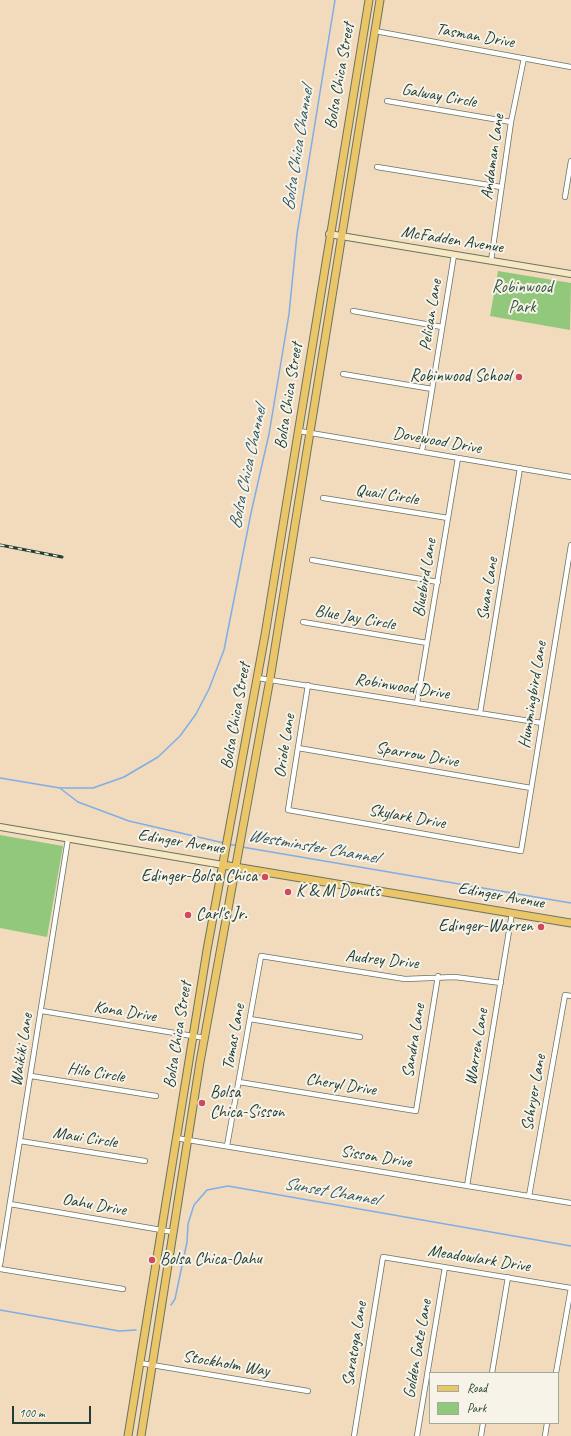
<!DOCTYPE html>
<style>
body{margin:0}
#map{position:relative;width:571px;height:1436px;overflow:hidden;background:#f1dbbc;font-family:Caveat,sans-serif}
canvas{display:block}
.legend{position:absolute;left:429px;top:1372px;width:130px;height:52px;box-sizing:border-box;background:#f7f3e8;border:1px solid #a1aaa0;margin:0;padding:5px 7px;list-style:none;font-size:12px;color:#1f3d34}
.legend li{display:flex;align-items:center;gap:8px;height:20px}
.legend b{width:20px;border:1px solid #a1aaa0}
.scale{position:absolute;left:12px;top:1406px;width:79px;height:18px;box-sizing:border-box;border:2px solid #1f3d34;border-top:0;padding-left:5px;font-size:12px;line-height:14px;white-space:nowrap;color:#1f3d34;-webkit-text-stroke:3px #f7f3e8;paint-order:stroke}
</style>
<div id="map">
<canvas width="571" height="1436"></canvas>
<ul class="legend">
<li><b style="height:5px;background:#eac669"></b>Road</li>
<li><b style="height:11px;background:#92c87b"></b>Park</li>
</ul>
<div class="scale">100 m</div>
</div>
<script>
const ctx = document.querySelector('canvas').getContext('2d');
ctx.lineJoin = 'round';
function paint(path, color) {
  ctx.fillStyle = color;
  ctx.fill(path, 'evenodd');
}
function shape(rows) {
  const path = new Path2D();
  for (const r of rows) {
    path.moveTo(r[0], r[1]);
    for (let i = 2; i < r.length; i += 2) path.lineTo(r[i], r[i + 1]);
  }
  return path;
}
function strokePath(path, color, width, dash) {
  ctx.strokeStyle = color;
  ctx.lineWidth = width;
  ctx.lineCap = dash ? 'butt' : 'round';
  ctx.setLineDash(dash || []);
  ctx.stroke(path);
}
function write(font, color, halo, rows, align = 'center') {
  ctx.font = font + ' Caveat,sans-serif';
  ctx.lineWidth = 4;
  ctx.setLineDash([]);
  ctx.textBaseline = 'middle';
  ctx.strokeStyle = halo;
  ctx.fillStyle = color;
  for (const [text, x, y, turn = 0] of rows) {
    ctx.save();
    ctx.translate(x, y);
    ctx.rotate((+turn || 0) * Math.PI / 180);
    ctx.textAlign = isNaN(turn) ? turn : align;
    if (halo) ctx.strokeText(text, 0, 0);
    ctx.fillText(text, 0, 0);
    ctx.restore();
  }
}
paint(shape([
 [498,271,571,283,570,330,490,316],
 [0,835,63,846,47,937,0,928]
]), '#92c87b');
strokePath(shape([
 [0,778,60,788,93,788,124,777,158,757,180,736,196,714,209,689,224,650,251,513,269,434,289,314,297,234,335,0],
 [61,789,78,802,129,821,224,843],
 [228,844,238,846],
 [242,847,571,903],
 [171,1305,175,1299,187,1242,188,1224,194,1205,207,1190,228,1186,571,1246],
 [0,1310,119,1331,136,1330]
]), '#7eaee9', 1.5);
const street = shape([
 [375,31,571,67],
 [387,101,511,122],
 [377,167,501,187],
 [565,197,571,161],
 [491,261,511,122,524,58],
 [353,311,442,327],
 [343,374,432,389],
 [299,431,571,477],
 [422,451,454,255],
 [323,498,448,518],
 [312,560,438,582],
 [303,622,427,643],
 [258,678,542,723],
 [308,685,288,810,521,851,571,545],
 [417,703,458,458],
 [480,713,520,468],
 [298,748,531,788],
 [42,1011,205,1038],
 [250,1019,360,1037],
 [31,1076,156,1096],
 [239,1082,416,1111,438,976],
 [176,1138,571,1203],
 [20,1141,145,1161],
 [227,1146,261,956,405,979,455,977,501,983],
 [467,1186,512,913],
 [529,1196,565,995,571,996],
 [10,1204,173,1232],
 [0,1265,68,839],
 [0,1269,123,1289],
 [140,1363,308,1391],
 [492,1373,508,1277],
 [556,1373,571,1288],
 [354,1436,383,1257,571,1288],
 [417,1436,445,1267],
 [481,1436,483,1423],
 [545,1436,547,1423]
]);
const secondary = shape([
 [329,234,571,274],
 [0,827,223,865]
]);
const primary = shape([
 [223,865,571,923],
 [128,1436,207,950,265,635,369,0],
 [141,1436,200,1062,270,679,380,0]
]);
strokePath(street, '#687464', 6);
strokePath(secondary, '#687464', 8);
strokePath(primary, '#687464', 9);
strokePath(street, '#fff', 4.5);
strokePath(secondary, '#f7e8c3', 6);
strokePath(primary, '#eac669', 7);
const rail = shape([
 [0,545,62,557]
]);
strokePath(rail, '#1f3d34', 3);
strokePath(rail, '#f7f3e8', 1.5, [4.5]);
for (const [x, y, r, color] of [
 [519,377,4,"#d1495b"],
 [265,877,4,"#d1495b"],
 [288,892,4,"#d1495b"],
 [188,915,4,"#d1495b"],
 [541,927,4,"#d1495b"],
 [202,1103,4,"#d1495b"],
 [152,1260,4,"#d1495b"]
]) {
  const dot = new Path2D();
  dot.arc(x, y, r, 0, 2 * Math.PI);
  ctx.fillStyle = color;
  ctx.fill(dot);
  strokePath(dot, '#f7f3e8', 1.5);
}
write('17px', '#1f3d34', '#f7f3e8', [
 ["Tasman Drive",475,36,10],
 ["Bolsa Chica Street",340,76,-80],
 ["Galway Circle",439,96,10],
 ["Andaman Lane",493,157,-82],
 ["McFadden Avenue",452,240,9],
 ["Pelican Lane",431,315,-81],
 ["Bolsa Chica Street",289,396,-81],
 ["Dovewood Drive",437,441,10],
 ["Quail Circle",387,495,9],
 ["Bluebird Lane",425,578,-81],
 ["Swan Lane",488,589,-81],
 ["Blue Jay Circle",355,618,10],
 ["Robinwood Drive",402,687,9],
 ["Hummingbird Lane",533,695,-81],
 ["Bolsa Chica Street",236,716,-80],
 ["Oriole Lane",285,746,-81],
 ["Sparrow Drive",417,755,10],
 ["Skylark Drive",407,817,10],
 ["Edinger Avenue",181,842,9],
 ["Edinger Avenue",501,896,10],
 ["Audrey Drive",382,960,6],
 ["Kona Drive",125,1012,9],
 ["Bolsa Chica Street",178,1035,-81],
 ["Tomas Lane",234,1037,-80],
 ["Sandra Lane",414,1041,-81],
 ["Warren Lane",477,1047,-81],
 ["Waikiki Lane",22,1050,-81],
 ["Hilo Circle",96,1073,9],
 ["Cheryl Drive",341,1085,9],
 ["Schryer Lane",534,1093,-80],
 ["Maui Circle",85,1138,9],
 ["Sisson Drive",376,1157,9],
 ["Oahu Drive",94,1205,10],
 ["Meadowlark Drive",479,1259,9],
 ["Saratoga Lane",355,1344,-81],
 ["Golden Gate Lane",418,1349,-80],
 ["Stockholm Way",226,1364,10]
]);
write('17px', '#365942', '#f7f3e8', [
 ["Robinwood",522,288],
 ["Park",522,308]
]);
write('17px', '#1f3d34', '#f7f3e8', [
 ["Robinwood School",511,377,"right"],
 ["Edinger-Bolsa Chica",257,877,"right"],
 ["K & M Donuts",296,892],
 ["Carl's Jr.",196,915],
 ["Edinger-Warren",533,927,"right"],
 ["Bolsa",210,1093],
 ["Chica-Sisson",210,1113],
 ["Bolsa Chica-Oahu",160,1260]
], 'left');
write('italic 18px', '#375961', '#f7f3e8', [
 ["Bolsa Chica Channel",298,149,-81],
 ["Bolsa Chica Channel",248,468,-78],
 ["Westminster Channel",313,847,10],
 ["Sunset Channel",331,1192,10]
]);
</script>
